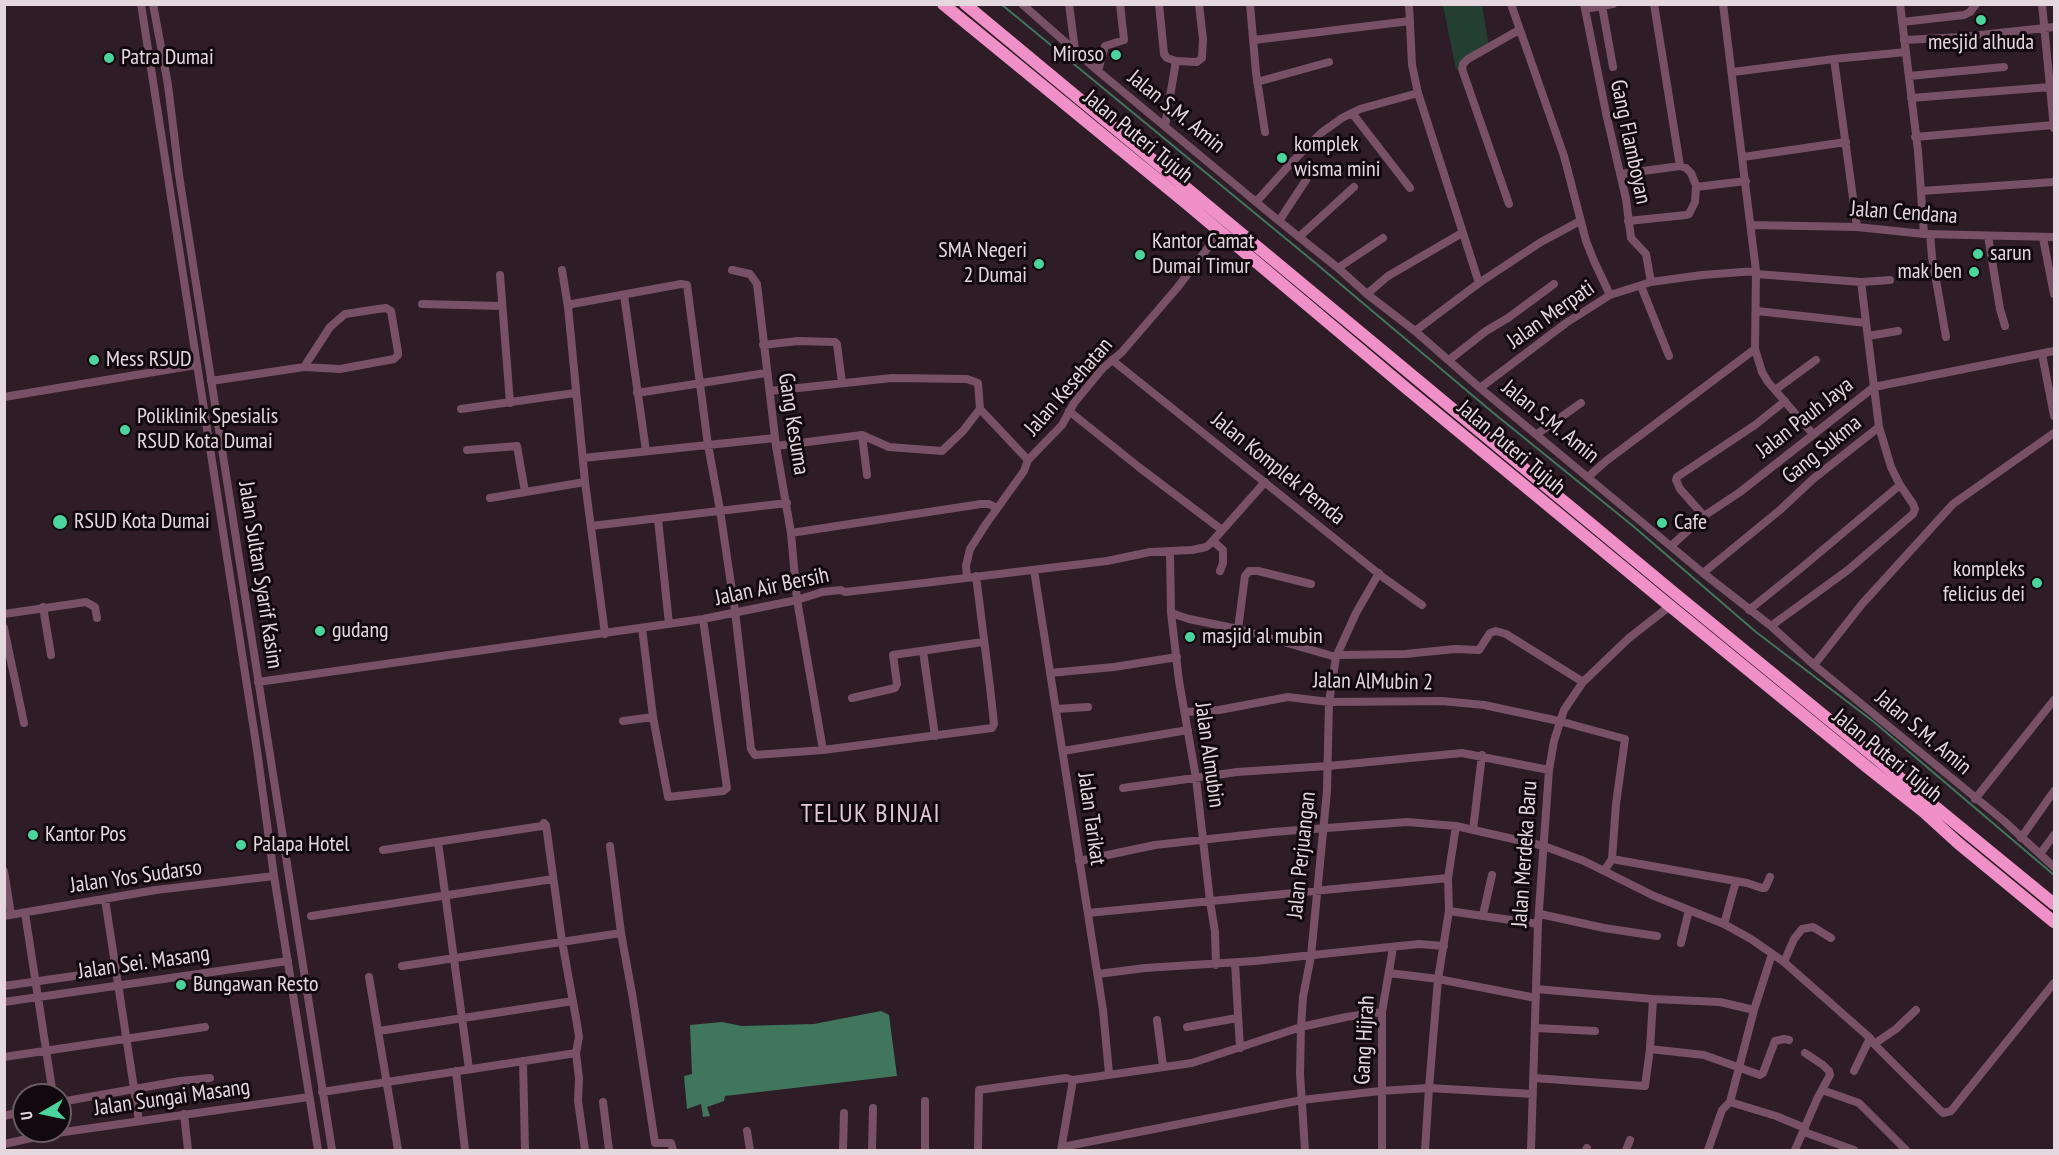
<!DOCTYPE html>
<style>
body{margin:0}
#map{position:relative;width:2059px;height:1155px;overflow:hidden;background:#2e1c26;font-family:"PT Sans Narrow",sans-serif}
canvas{display:block}
.frame{position:absolute;inset:0;border:6px solid #e4d7de;pointer-events:none}
.north{position:absolute;left:12px;top:1083px;width:60px;height:60px;box-sizing:border-box;background:#11090e;border:2px solid #655b61;border-radius:50%;rotate:261deg;font-size:16px;font-weight:700;line-height:24px;text-align:center;color:#e4d7de}
.north::after{content:'';display:block;margin:auto;width:21px;height:27px;background:#4bd49b;clip-path:polygon(50% 0,100% 100%,50% 72%,0 100%)}
</style>
<div id="map">
<canvas width="2059" height="1155"></canvas>
<div class="frame"></div>
<div class="north">U</div>
</div>
<script>
const ctx = document.querySelector('canvas').getContext('2d');
ctx.lineJoin = 'round';
function paint(path, color) {
  ctx.fillStyle = color;
  ctx.fill(path, 'evenodd');
}
function shape(rows) {
  const path = new Path2D();
  for (const r of rows) {
    path.moveTo(r[0], r[1]);
    for (let i = 2; i < r.length; i += 2) path.lineTo(r[i], r[i + 1]);
  }
  return path;
}
function strokePath(path, color, width, dash) {
  ctx.strokeStyle = color;
  ctx.lineWidth = width;
  ctx.lineCap = dash ? 'butt' : 'round';
  ctx.setLineDash(dash || []);
  ctx.stroke(path);
}
function write(font, color, halo, rows, align = 'center') {
  ctx.font = font + ' "PT Sans Narrow",sans-serif';
  ctx.lineWidth = 6;
  ctx.setLineDash([]);
  ctx.textBaseline = 'middle';
  ctx.strokeStyle = halo;
  ctx.fillStyle = color;
  for (const [text, x, y, turn = 0] of rows) {
    ctx.save();
    ctx.translate(x, y);
    ctx.rotate((+turn || 0) * Math.PI / 180);
    ctx.textAlign = isNaN(turn) ? turn : align;
    if (halo) ctx.strokeText(text, 0, 0);
    ctx.fillText(text, 0, 0);
    ctx.restore();
  }
}
paint(shape([
 [1482,4,1489,48,1456,70,1443,5]
]), '#223f31');
paint(shape([
 [881,1011,889,1015,897,1076,725,1096,724,1101,707,1107,710,1116,703,1117,701,1104,687,1109,684,1076,692,1074,690,1025,722,1022,742,1026,814,1024]
]), '#3f765c');
strokePath(shape([
 [1001,4,1313,261,1491,411,1633,526,1756,632,1874,722,2054,875]
]), '#3f765c', 2);
strokePath(shape([
 [141,4,257,750,274,876,318,1150],
 [153,4,168,85,179,175,332,1150],
 [1022,4,1098,71,1279,221,1338,268,1367,294,1415,331,1480,388,1703,573,1771,626,1814,665,2004,821,2054,867],
 [1069,4,1075,50],
 [1159,4,1164,54,1167,58,1176,61],
 [1250,4,1256,73,1265,132],
 [1409,4,1412,65,1418,93,1479,283],
 [1511,4,1564,156,1586,241,1594,261,1610,295],
 [1584,4,1606,113,1626,199,1631,238,1646,254,1651,282],
 [1654,4,1680,166],
 [1723,4,1756,271,1755,349,1762,372,1768,382,1813,434],
 [1900,4,1918,151,1924,234],
 [2042,4,2054,128],
 [1602,6,1613,67],
 [1585,9,1613,4],
 [1902,22,1964,15,1970,12,1976,4],
 [1254,40,1410,21],
 [1904,40,1962,37,2054,27],
 [1834,59,1857,227],
 [1098,71,1105,46,1124,40,1120,4],
 [1733,72,1834,59,1906,52],
 [1909,76,2004,67],
 [1257,82,1329,62],
 [1911,98,2050,87],
 [1352,113,1410,188],
 [1165,126,1176,61,1197,62,1202,58,1203,39,1199,4],
 [1915,137,2054,125],
 [1743,157,1846,142],
 [1621,174,1680,166,1686,168,1691,173,1695,183],
 [1921,191,2054,182],
 [1256,202,1292,162,1321,133,1342,118,1360,109,1418,93],
 [1509,204,1462,69,1463,64,1468,59,1519,30],
 [1279,221,1306,180],
 [1628,221,1686,215,1689,214,1695,202,1696,187,1746,181],
 [1751,225,1857,227,1924,234,2054,237],
 [1930,234,1932,257,1946,337],
 [1988,236,2000,309,2005,326],
 [1299,237,1354,187],
 [2043,238,2054,294],
 [1338,268,1383,238],
 [562,270,568,307,585,482,605,634],
 [732,270,750,274,757,284,776,446,791,533,797,600,823,750],
 [1756,274,1861,282,1890,280],
 [500,275,510,403],
 [1641,286,1669,356],
 [1367,294,1388,276,1462,233],
 [624,295,646,451],
 [422,304,502,306],
 [568,307,572,304,681,284,687,285,708,445,720,510,735,611,751,749,755,755,823,750,992,728,994,724,990,687,976,576],
 [1757,311,1866,323],
 [1415,331,1479,283,1541,242,1580,221],
 [1868,336,1898,331],
 [763,345,798,341,835,342,837,344,842,383],
 [2042,354,2054,416],
 [1112,360,1384,578,1422,605],
 [1449,360,1486,331,1508,318,1554,284],
 [211,381,304,367,340,369,394,359,398,355,398,352,391,311,386,308,378,309,345,314,330,327,304,367],
 [1480,388,1566,323,1610,295,1651,282,1702,275,1756,271],
 [1775,390,1816,360],
 [770,391,892,378,967,379,978,383,980,409],
 [637,393,766,373],
 [4,397,196,365],
 [461,409,575,393],
 [980,409,1028,460],
 [1069,411,1140,468,1222,530],
 [1537,434,1581,403],
 [862,435,867,475],
 [776,446,862,435,889,447,942,451,963,431,980,409],
 [467,450,517,446,525,492],
 [583,458,775,438],
 [1588,477,1606,461,1755,349],
 [490,498,585,482],
 [1704,516,1680,489,1676,480,1677,477,1755,425,1785,401],
 [658,519,669,624],
 [591,526,787,503],
 [791,533,981,504,989,504,997,508],
 [1213,541,1223,550,1223,563,1220,571],
 [1671,546,1704,516,1740,492,1874,387,2054,351],
 [1170,551,1171,613,1179,681,1196,778,1210,901,1215,932,1216,965],
 [1034,570,1103,1010,1109,1073],
 [1703,573,1780,510,1813,479,1879,427,1861,282],
 [967,577,966,566,970,549,986,524,1024,471,1028,460,1062,425,1074,403,1103,368,1122,352,1177,288,1220,232],
 [43,607,51,655],
 [1749,610,1800,569,1900,485],
 [1171,613,1189,619,1238,629,1336,657],
 [4,614,86,602,95,607,97,618],
 [1771,626,1848,570,1913,514,1915,509,1913,504,1900,485,1891,467,1879,427],
 [4,628,24,723],
 [642,628,653,717,668,797,723,791,727,788,703,619],
 [1238,629,1245,576,1249,571,1258,571,1311,584],
 [923,651,935,736],
 [1339,655,1405,654,1455,649,1479,650,1490,633,1496,631,1506,634,1583,682],
 [1814,665,1862,604,1953,504,2054,433],
 [1050,673,1114,667,1177,657],
 [258,682,703,619,797,600,822,592,841,590,845,592,924,583,1107,561,1150,552,1192,550,1206,547,1210,544,1265,482],
 [852,698,895,688,897,684,893,655,983,642],
 [1056,709,1088,707],
 [1186,712,1219,710,1288,697,1329,702,1442,701,1484,705,1559,721,1625,739,1616,804,1612,859,1604,871],
 [623,721,653,717],
 [1063,751,1188,730],
 [1123,788,1237,772,1328,766,1462,753,1549,770],
 [1975,799,2054,700],
 [1473,830,1482,755],
 [2021,838,2054,791],
 [438,842,469,1069],
 [610,846,621,933,633,999,655,1143,671,1143,673,1150],
 [383,850,542,826,544,823,546,825,562,941,577,1024,579,1037,576,1053,579,1078,578,1101,585,1150],
 [2040,854,2054,835],
 [1612,859,1747,883,1762,888,1765,888,1770,877],
 [1079,861,1155,845,1273,832,1407,822,1456,826,1544,846,1584,861,1654,896,1724,924,1751,939,1784,962,1870,1038,1874,1044,1943,1113,1951,1111,2054,983],
 [4,871,11,914],
 [105,899,139,1121],
 [1449,911,1538,924],
 [25,913,53,1095],
 [1088,913,1448,878],
 [1540,914,1604,928,1657,936],
 [1483,915,1492,875],
 [4,916,156,890,274,876],
 [311,916,553,879],
 [1724,924,1736,881],
 [1681,943,1689,910],
 [1784,962,1794,939,1802,929,1813,927,1831,938],
 [1235,963,1240,1048],
 [402,966,621,933],
 [1389,973,1438,979,1536,998],
 [1098,974,1145,968,1255,961,1419,944,1444,946],
 [369,977,398,1150],
 [4,986,116,970],
 [1536,989,1653,999,1720,1002,1754,1010],
 [4,1002,288,961],
 [1157,1020,1163,1066],
 [1187,1027,1237,1018],
 [1535,1028,1595,1031],
 [379,1031,573,1001],
 [1874,1044,1896,1029,1916,1010],
 [1650,1049,1704,1055,1760,1075,1763,1073,1775,1041,1784,1039,1789,1040],
 [4,1057,205,1027],
 [523,1061,525,1150],
 [456,1071,465,1150],
 [1854,1071,1870,1038],
 [1534,1078,1645,1086,1650,1049,1653,999],
 [1822,1090,1859,1103,1906,1150],
 [322,1092,576,1053],
 [60,1102,180,1081,210,1078],
 [603,1102,609,1150],
 [1730,1102,1754,1010,1772,954],
 [184,1114,188,1150],
 [4,1116,24,1111],
 [747,1131,750,1150],
 [1804,1132,1854,1150],
 [4,1144,50,1134,309,1097],
 [1062,1147,1302,1100,1380,1091,1429,1088,1533,1094],
 [843,1150,844,1113],
 [872,1150,873,1108],
 [925,1150,925,1101],
 [978,1150,979,1090,1066,1078,1073,1080],
 [1061,1150,1073,1080,1192,1063,1301,1027,1346,1017,1382,1012],
 [1305,1150,1300,1074,1301,1027,1303,997,1311,956,1327,791,1329,702,1336,657,1356,613,1379,573],
 [1382,1150,1382,1012,1393,948],
 [1425,1150,1429,1088,1438,979,1449,911,1448,878,1456,826],
 [1531,1150,1538,924,1549,770,1554,741,1564,710,1583,682,1629,638,1670,606],
 [1586,1150,1587,1148],
 [1626,1150,1630,1140],
 [1708,1150,1722,1110,1730,1102,1776,1116,1805,1128],
 [1795,1150,1817,1099,1830,1075,1829,1071,1823,1065,1805,1053]
]), '#785167', 8);
strokePath(shape([
 [943,4,1186,203,1406,388,1670,606,1867,767,1924,812,1958,843,2054,922],
 [965,4,1678,596,2054,904]
]), '#ef90c9', 12);
for (const [x, y, r, color] of [
 [1981,20,6,"#4bd49b"],
 [1116,55,6,"#4bd49b"],
 [109,58,6,"#4bd49b"],
 [1282,158,6,"#4bd49b"],
 [1978,254,6,"#4bd49b"],
 [1140,255,6,"#4bd49b"],
 [1039,264,6,"#4bd49b"],
 [1974,272,6,"#4bd49b"],
 [94,360,6,"#4bd49b"],
 [125,430,6,"#4bd49b"],
 [60,522,8,"#4bd49b"],
 [1662,523,6,"#4bd49b"],
 [2037,583,6,"#4bd49b"],
 [320,631,6,"#4bd49b"],
 [1190,637,6,"#4bd49b"],
 [33,835,6,"#4bd49b"],
 [241,845,6,"#4bd49b"],
 [181,985,6,"#4bd49b"]
]) {
  const dot = new Path2D();
  dot.arc(x, y, r, 0, 2 * Math.PI);
  ctx.fillStyle = color;
  ctx.fill(dot);
  strokePath(dot, '#11090e', 2);
}
write('22px', '#e4d7de', '#11090e', [
 ["mesjid alhuda",1981,43,"center"],
 ["Miroso",1104,55,"right"],
 ["Patra Dumai",121,58],
 ["komplek",1294,145],
 ["wisma mini",1294,170],
 ["Kantor Camat",1152,242],
 ["Dumai Timur",1152,267],
 ["SMA Negeri",1027,251,"right"],
 ["2 Dumai",1027,276,"right"],
 ["sarun",1990,254],
 ["mak ben",1962,272,"right"],
 ["Mess RSUD",106,360],
 ["Poliklinik Spesialis",137,417],
 ["RSUD Kota Dumai",137,442],
 ["RSUD Kota Dumai",74,522],
 ["Cafe",1674,523],
 ["kompleks",2025,570,"right"],
 ["felicius dei",2025,595,"right"],
 ["gudang",332,631],
 ["masjid al mubin",1202,637],
 ["Kantor Pos",45,835],
 ["Palapa Hotel",253,845],
 ["Bungawan Resto",193,985]
], 'left');
write('22px', '#e4d7de', '#11090e', [
 ["Jalan S.M. Amin",1176,112,39],
 ["Jalan Puteri Tujuh",1138,137,39],
 ["Gang Flamboyan",1630,142,78],
 ["Jalan Cendana",1904,213,4],
 ["Jalan Merpati",1551,315,-35],
 ["Jalan Kesehatan",1069,387,-49],
 ["Jalan Pauh Jaya",1805,418,-38],
 ["Jalan S.M. Amin",1550,422,39],
 ["Gang Kesuma",793,424,81],
 ["Jalan Puteri Tujuh",1511,448,40],
 ["Gang Sukma",1822,450,-39],
 ["Jalan Komplek Pemda",1278,469,39],
 ["Jalan Sultan Syarif Kasim",260,575,81],
 ["Jalan Air Bersih",772,587,-12],
 ["Jalan AlMubin 2",1373,682,1],
 ["Jalan S.M. Amin",1923,733,40],
 ["Jalan Almubin",1209,755,82],
 ["Jalan Puteri Tujuh",1887,756,39],
 ["Jalan Tarikat",1091,819,82],
 ["Jalan Merdeka Baru",1525,854,-86],
 ["Jalan Perjuangan",1302,855,-84],
 ["Jalan Yos Sudarso",136,877,-8],
 ["Jalan Sei. Masang",144,963,-8],
 ["Gang Hijrah",1365,1040,-87],
 ["Jalan Sungai Masang",172,1098,-8]
]);
ctx.letterSpacing = '1.5px';
write('26px', '#e0c7d4', '#11090e', [
 ["TELUK BINJAI",871,815]
]);
ctx.letterSpacing = '0px';
</script>
